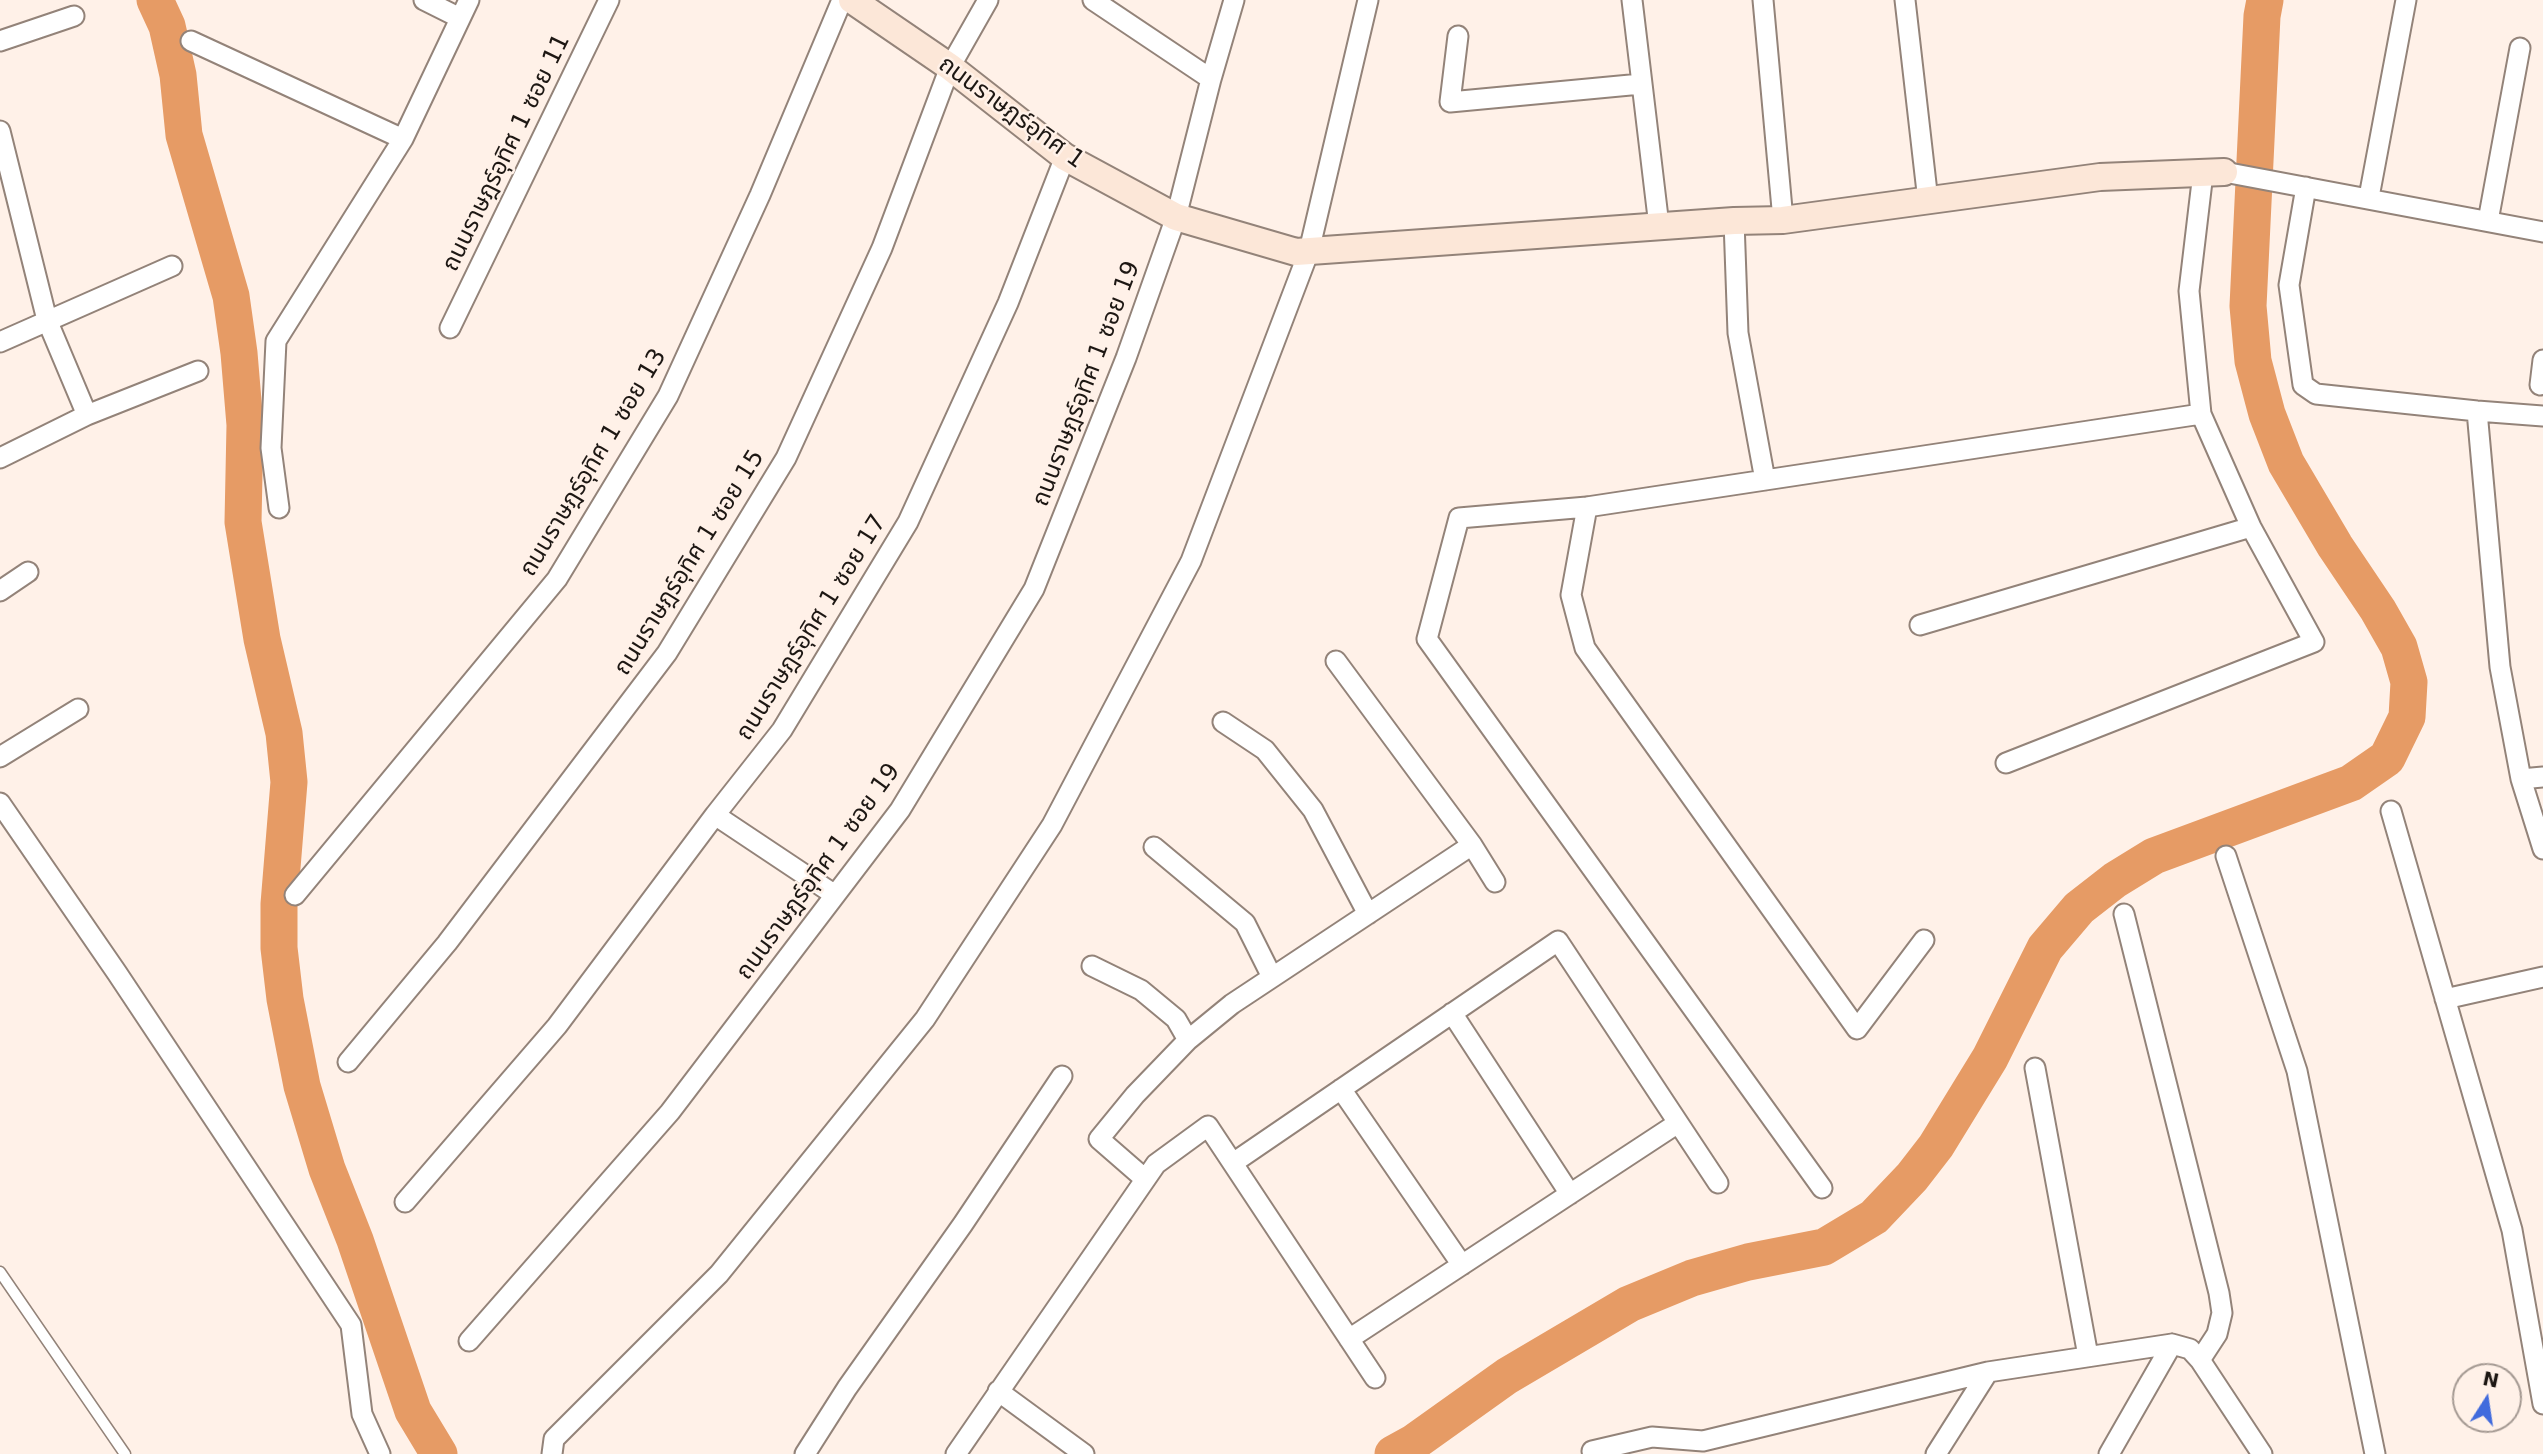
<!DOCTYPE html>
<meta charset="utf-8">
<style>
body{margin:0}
#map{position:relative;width:2543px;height:1454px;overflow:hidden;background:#fff1e8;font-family:"DejaVu Sans",sans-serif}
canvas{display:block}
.north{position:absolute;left:2452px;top:1363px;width:70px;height:70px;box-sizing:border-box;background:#fff1e8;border:2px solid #a59a93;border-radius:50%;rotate:12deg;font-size:19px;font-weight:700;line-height:28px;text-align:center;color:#1d1713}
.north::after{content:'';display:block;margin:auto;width:24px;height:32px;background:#416bdd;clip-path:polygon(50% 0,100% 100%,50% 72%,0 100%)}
</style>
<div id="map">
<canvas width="2543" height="1454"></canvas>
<div class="north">N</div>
</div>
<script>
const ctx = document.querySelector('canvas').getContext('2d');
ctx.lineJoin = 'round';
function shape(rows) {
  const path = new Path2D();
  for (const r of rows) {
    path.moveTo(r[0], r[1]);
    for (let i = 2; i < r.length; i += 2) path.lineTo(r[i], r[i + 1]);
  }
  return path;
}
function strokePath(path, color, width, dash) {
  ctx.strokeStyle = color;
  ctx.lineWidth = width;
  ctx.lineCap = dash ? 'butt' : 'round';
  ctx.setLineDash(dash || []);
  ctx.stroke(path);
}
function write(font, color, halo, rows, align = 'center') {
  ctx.font = font + ' "DejaVu Sans","Noto Sans Thai",sans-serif';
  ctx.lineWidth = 5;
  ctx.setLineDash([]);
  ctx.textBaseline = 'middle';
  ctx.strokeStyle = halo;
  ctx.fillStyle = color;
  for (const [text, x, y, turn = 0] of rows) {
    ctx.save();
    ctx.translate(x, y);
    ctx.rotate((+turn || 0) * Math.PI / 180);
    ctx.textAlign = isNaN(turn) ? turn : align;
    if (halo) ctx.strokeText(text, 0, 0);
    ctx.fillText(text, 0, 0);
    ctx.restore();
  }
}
strokePath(shape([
 [155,0,167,26,178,75,184,135,231,296,239,353,245,425,243,522,262,639,284,733,289,782,279,904,279,948,285,999,302,1086,327,1169,355,1240,413,1411,439,1454],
 [1393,1454,1413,1443,1507,1376,1629,1304,1692,1278,1748,1262,1824,1247,1874,1217,1912,1177,1936,1146,1990,1058,2045,948,2079,908,2115,880,2154,856,2351,783,2387,758,2407,717,2409,682,2399,647,2378,610,2335,546,2286,463,2267,414,2253,361,2248,306,2262,16,2265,0]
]), '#e69b65', 37);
const lane = shape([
 [0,1272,125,1454]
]);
const street = shape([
 [424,0,460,18],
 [1093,0,1211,79],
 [1632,0,1659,226],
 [1763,0,1783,220],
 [1905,0,1928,201],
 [1458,36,1450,102,1641,84],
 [0,41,74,16],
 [191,41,403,139],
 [0,131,47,320,87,415],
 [2224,172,2543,232],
 [2306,187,2289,285,2303,385,2316,394,2477,411,2543,416],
 [2369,197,2406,0],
 [1734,221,1738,333,1765,480],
 [2488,221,2520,48],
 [450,328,609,0],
 [0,342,172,266],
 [2540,385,2543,360],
 [2477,411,2500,667,2521,779,2543,849],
 [0,458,87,415,198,371],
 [1587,507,1571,595,1585,648,1857,1029,1924,940],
 [279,508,271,448,276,341,403,139,469,0],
 [0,591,28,572],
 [1920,625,2251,527],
 [1336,661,1472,845,1495,882],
 [1223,722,1265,750,1313,810,1368,914],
 [0,757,78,709],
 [2006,763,2314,642,2251,527,2201,414,2189,291,2203,173],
 [2521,779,2543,777],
 [0,803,117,973,351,1325,362,1414,380,1454],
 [2391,811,2512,1230,2543,1404],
 [715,815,835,895],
 [1154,847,1245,923,1272,977],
 [2226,856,2297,1071,2375,1454],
 [295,895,557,579,668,396,760,195,842,0],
 [2124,914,2219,1293,2222,1313,2217,1334,2200,1360],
 [1092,966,1141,990,1176,1019,1188,1040],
 [2445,999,2543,977],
 [1452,1013,1570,1194],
 [348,1062,447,943,667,653,786,458,882,248,950,67,988,0],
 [2035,1068,2088,1356],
 [1341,1089,1462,1265],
 [1233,1163,1558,941,1718,1183],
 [1145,1179,1099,1139,1135,1095,1188,1040,1232,1004,1472,845],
 [1822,1188,1427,639,1459,518,1587,507,2201,414],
 [405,1202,557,1026,715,815,782,730,908,522,1008,303,1065,157],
 [1349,1339,1678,1123],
 [469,1341,670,1112,900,810,1034,589,1126,358,1176,217,1211,79,1234,0],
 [998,1391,1084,1454],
 [1592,1451,1652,1437,1703,1441,1988,1372,2172,1344,2190,1349,2200,1360,2262,1454],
 [552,1454,554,1439,719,1274,925,1019,1052,825,1191,561,1309,251,1368,0],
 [805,1454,847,1388,963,1224,1062,1076],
 [956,1454,1156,1164,1208,1126,1375,1378],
 [1936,1454,1988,1372],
 [2109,1454,2172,1344]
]);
const secondary = shape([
 [852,0,950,67,1065,157,1176,217,1296,252,1734,221,1783,220,2100,177,2224,172]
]);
strokePath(lane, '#938379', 13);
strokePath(street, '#938379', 23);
strokePath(secondary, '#938379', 30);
strokePath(lane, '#fff', 10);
strokePath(street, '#fff', 19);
strokePath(secondary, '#fce7d8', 26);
write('24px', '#1d1713', '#fff1e8', [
 ["ถนนราษฎร์อุทิศ 1",1011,113,36],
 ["ถนนราษฎร์อุทิศ 1 ซอย 11",507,153,-64],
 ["ถนนราษฎร์อุทิศ 1 ซอย 19",1087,384,-69],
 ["ถนนราษฎร์อุทิศ 1 ซอย 13",594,463,-59],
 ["ถนนราษฎร์อุทิศ 1 ซอย 15",690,563,-58],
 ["ถนนราษฎร์อุทิศ 1 ซอย 17",812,628,-58],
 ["ถนนราษฎร์อุทิศ 1 ซอย 19",819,872,-54]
]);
</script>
